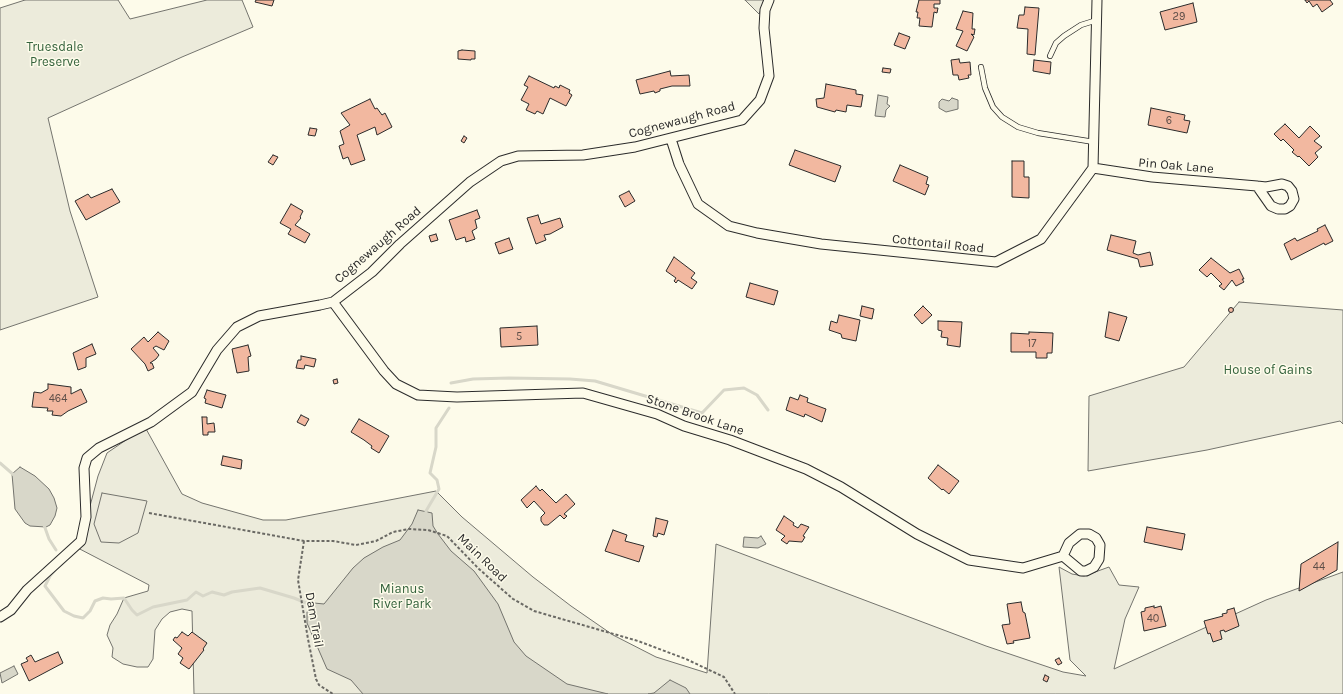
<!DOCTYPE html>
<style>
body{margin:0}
canvas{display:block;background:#fdfbea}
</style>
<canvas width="1343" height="694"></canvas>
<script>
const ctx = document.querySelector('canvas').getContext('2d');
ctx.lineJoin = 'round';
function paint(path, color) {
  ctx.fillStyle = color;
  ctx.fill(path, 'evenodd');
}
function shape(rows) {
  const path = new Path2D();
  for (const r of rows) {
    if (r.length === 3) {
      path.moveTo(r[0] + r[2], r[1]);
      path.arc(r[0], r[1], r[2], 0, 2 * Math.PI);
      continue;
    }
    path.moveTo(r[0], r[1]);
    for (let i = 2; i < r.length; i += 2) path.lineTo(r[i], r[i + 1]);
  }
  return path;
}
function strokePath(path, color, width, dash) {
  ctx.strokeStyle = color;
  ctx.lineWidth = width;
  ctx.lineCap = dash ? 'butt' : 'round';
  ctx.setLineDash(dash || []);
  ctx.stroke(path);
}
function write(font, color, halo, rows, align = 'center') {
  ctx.font = font + ' Karla,sans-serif';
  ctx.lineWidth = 3;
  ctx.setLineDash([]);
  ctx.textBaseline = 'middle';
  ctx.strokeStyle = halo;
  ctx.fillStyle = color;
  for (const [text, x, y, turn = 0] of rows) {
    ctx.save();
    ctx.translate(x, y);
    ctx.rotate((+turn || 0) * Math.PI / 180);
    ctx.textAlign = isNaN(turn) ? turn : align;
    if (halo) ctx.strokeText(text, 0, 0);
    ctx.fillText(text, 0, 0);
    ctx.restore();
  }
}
const green = shape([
 [25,0,118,0,130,19,207,0,242,0,253,27,182,57,48,118,70,211,98,297,0,330,0,8,25,0],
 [745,0,765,0,759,14,745,0],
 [1239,302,1343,310,1343,424,1340,421,1207,450,1088,471,1089,396,1184,367,1239,302],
 [145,427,182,494,202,503,263,520,286,520,436,491,462,517,533,577,571,606,613,635,656,657,707,673,716,544,986,646,1063,672,1086,676,1070,660,1059,567,1072,574,1084,576,1109,567,1119,585,1139,587,1125,619,1114,669,1266,600,1343,572,1343,694,194,694,192,611,182,609,170,612,162,619,155,630,153,659,148,667,137,667,123,664,112,657,113,648,107,635,110,625,117,614,124,598,148,591,149,585,74,546,82,536,98,476,107,453,145,427]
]);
paint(green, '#ecebdb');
strokePath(green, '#74746e', 1);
const parking = shape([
 [102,493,147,501,138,533,119,543,101,542,94,524,102,493]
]);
paint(parking, '#eceadb');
strokePath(parking, '#74746e', 1);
const water = shape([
 [878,95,888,97,887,104,890,106,886,110,885,117,875,116,878,95],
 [952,98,958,100,958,109,946,112,939,108,939,102,942,99,949,101,952,98],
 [20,467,35,476,49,489,54,498,57,508,55,516,50,525,46,527,30,526,25,523,15,509,12,474,20,467],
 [418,510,432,513,433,526,438,534,451,551,474,571,498,604,514,642,526,656,567,684,608,694,363,694,351,680,327,669,307,623,307,612,314,603,324,604,353,568,364,558,383,547,400,540,412,524,418,510],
 [761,536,766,544,758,548,743,547,744,537,758,538,761,536],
 [14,666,18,674,2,683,0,673,14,666],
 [670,680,686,688,690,694,648,694,654,693,670,680]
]);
paint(water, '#d8d7c9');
strokePath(water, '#74746e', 1);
strokePath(shape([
 [451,383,473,379,509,378,570,379,595,381,702,413,724,390,744,388,757,395,768,410],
 [0,463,15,476],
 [426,515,426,511,439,489,437,480,430,473,436,447,436,428,449,408],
 [44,525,49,539,56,550],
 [55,570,50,576,45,586,64,611,74,616,83,618,90,611,95,601,103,598,111,599,124,598,132,610,137,615,153,607,187,600,196,592,203,596,212,592,224,595,232,592,260,588,294,598,316,607]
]), '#d8d7c9', 3);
const building = shape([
 [256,0,274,0,272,6,255,2,256,0],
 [919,0,940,0,940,4,934,4,934,8,938,8,937,13,934,12,932,27,919,26,920,18,917,18,918,12,916,12,919,0],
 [1305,0,1330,0,1333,4,1322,12,1317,4,1313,7,1309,1,1307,3,1305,0],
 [1193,3,1197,22,1165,30,1160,12,1193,3],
 [1025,7,1039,8,1035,55,1027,54,1028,29,1017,28,1019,15,1024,15,1025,7],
 [963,11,973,13,972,29,975,29,974,35,971,34,974,37,967,51,956,46,963,31,956,29,963,11],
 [899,33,910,37,905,49,894,45,899,33],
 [462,50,475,51,475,59,471,59,471,60,458,59,458,51,462,50],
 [959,59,960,63,970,62,971,75,968,75,969,78,959,80,958,75,953,75,951,60,959,59],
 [1034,60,1051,62,1050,74,1033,71,1034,60],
 [883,68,891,69,890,73,882,72,883,68],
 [670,71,671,76,689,75,690,86,672,86,660,89,660,91,655,93,654,91,640,94,636,80,670,71],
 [529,76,554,88,555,86,559,88,560,85,570,90,569,93,572,95,566,106,550,98,543,114,537,111,535,114,526,110,529,104,521,100,528,87,524,85,529,76],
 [826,84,856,90,856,94,863,95,861,107,847,105,846,112,836,110,835,112,817,107,816,99,824,98,826,84],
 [370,99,375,109,377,108,382,115,385,113,392,127,377,135,375,127,357,135,365,160,351,165,348,157,343,159,339,146,344,144,340,131,350,125,341,113,370,99],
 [1151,108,1185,115,1184,120,1190,121,1187,133,1148,125,1151,108],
 [1285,124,1299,138,1310,126,1320,136,1314,141,1322,147,1315,153,1318,157,1309,166,1299,156,1298,157,1292,152,1294,150,1283,139,1281,141,1274,134,1285,124],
 [310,128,317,129,315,136,308,135,310,128],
 [464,136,467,138,464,143,461,141,464,136],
 [795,150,841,166,835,182,789,165,795,150],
 [273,155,278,157,273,165,268,162,273,155],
 [1012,161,1024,161,1024,177,1029,177,1029,198,1012,197,1012,161],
 [900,165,928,177,926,184,929,185,925,195,893,181,900,165],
 [112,189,120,202,86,220,75,201,88,194,91,198,112,189],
 [629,191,635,201,625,207,619,196,629,191],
 [291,204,303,211,300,217,301,218,295,225,310,234,305,243,288,234,291,229,280,223,291,204],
 [477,210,480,218,475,220,477,228,472,231,475,239,466,242,465,237,456,240,449,220,477,210],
 [538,215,541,224,560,218,563,227,550,234,544,235,546,240,536,244,527,218,538,215],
 [1325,225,1333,241,1325,245,1324,243,1291,260,1284,244,1295,238,1297,241,1318,231,1317,229,1325,225],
 [436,234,438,240,431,242,429,236,436,234],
 [1111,235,1136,241,1133,253,1138,255,1150,252,1153,265,1140,267,1138,259,1107,250,1111,235],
 [509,238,513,249,499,254,495,243,509,238],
 [674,257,695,273,691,278,697,282,692,289,678,280,676,283,674,281,676,278,666,271,674,257],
 [1211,258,1230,273,1239,269,1244,279,1242,279,1244,282,1236,286,1232,280,1224,290,1219,286,1222,284,1211,273,1207,277,1199,270,1211,258],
 [750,283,778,291,774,305,746,297,750,283],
 [862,306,874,309,872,319,860,316,862,306],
 [923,306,932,315,922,324,914,315,923,306],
 [1231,310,2.5],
 [1109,312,1127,317,1119,341,1105,337,1109,312],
 [839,315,860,320,856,341,842,338,841,334,829,330,831,321,837,323,839,315],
 [938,321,962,322,960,347,947,345,948,338,941,337,942,331,938,330,938,321],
 [537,326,538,345,501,347,500,328,537,326],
 [158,332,169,341,164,350,156,346,153,348,159,355,156,359,150,363,152,363,154,368,148,371,145,364,131,349,144,337,148,342,158,332],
 [1029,332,1053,333,1052,353,1047,353,1047,358,1036,358,1036,352,1011,352,1011,333,1029,334,1029,332],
 [92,344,96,354,86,358,86,367,78,370,73,353,92,344],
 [248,345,251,356,248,357,249,371,237,373,232,349,248,345],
 [301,356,316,359,314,367,305,365,304,369,296,368,298,360,301,360,301,356],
 [337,379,338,383,334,384,333,380,337,379],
 [48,384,71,387,71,394,81,389,87,402,68,411,61,416,52,415,53,411,47,411,48,408,32,407,34,392,41,393,48,389,48,384],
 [207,390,226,395,222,408,205,403,206,399,204,398,207,390],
 [800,395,808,398,807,402,826,409,822,422,805,414,804,417,786,410,790,397,798,400,800,395],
 [301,415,309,419,305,426,297,422,301,415],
 [202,417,207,417,207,424,214,423,215,432,208,432,208,435,203,435,202,417],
 [359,419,389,436,379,453,371,448,372,446,364,440,351,432,359,419],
 [223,456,242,460,241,469,221,465,223,456],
 [938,465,959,481,949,494,943,489,942,490,928,478,938,465],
 [536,486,540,491,542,489,556,503,566,494,575,504,564,514,567,516,564,519,560,515,548,525,544,525,541,521,541,517,545,513,534,501,527,508,521,500,536,486],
 [784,516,794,523,793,525,798,528,801,524,809,527,803,536,805,537,802,542,789,541,787,544,781,540,785,536,776,530,784,516],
 [656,518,668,521,664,535,658,533,657,537,653,536,656,518],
 [1147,527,1185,534,1182,550,1144,542,1147,527],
 [613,530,627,535,625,541,644,546,639,562,605,551,613,530],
 [1338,542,1337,570,1299,591,1301,564,1338,542],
 [1021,602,1023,612,1025,613,1030,638,1013,641,1014,643,1007,644,1002,625,1010,624,1007,604,1021,602],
 [1154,606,1154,608,1161,606,1166,626,1144,631,1141,612,1145,611,1145,608,1154,606],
 [1234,608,1239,626,1225,632,1224,630,1220,631,1222,639,1213,642,1210,633,1208,634,1204,621,1223,616,1222,614,1227,613,1227,610,1234,608],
 [182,632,188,636,192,632,207,643,203,649,204,650,189,669,180,663,183,658,178,654,182,648,173,640,175,637,177,638,182,632],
 [58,652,63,663,29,681,21,664,28,661,26,658,31,655,35,662,58,652],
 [1059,658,1062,663,1058,665,1055,660,1059,658],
 [1045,675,1049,677,1047,682,1043,680,1045,675]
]);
paint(building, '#f2b8a0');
strokePath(building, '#2b2b2b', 1);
const lane = shape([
 [1050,56,1056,43,1064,36,1081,25,1097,20],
 [981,67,985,88,993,107,1002,117,1018,127,1038,133,1094,142]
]);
const street = shape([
 [671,139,679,164,698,204,729,226,757,233,821,244,996,262,1041,239,1093,168,1097,0],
 [1093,168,1152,177,1257,186,1266,187,1282,184,1288,186,1292,191,1294,199,1290,206,1285,209,1278,209,1271,206,1257,186],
 [333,302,384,371,396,384,418,395,457,397,583,393,657,414,684,426,730,440,806,469,841,487,917,534,969,560,1023,568,1063,556,1069,543,1080,534,1089,534,1096,538,1100,545,1099,559,1094,567,1086,571,1081,571,1063,556],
 [0,617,11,610,27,590,81,541,86,517,84,468,87,458,99,448,151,422,192,392,217,350,237,327,259,316,320,305,333,302,372,272,400,244,470,182,501,161,518,156,583,155,635,147,742,120,760,100,769,76,764,28,765,10,769,0]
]);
strokePath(lane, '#2b2b2b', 6);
strokePath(street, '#2b2b2b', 11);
strokePath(shape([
 [149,513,304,541,333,541,356,545,376,541,393,532,409,529,428,530,447,536,479,569,513,599,534,611,638,641,686,659,724,677,735,694],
 [304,541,298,580,308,639,316,679,319,685,333,694]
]), '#6a6964', 2, [3, 2]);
strokePath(lane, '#fdfbea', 4.5);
strokePath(street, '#fdfbea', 9);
write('11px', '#5d4e48', null, [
 ["29",1179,17],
 ["6",1169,121],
 ["5",519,337],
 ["17",1032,344],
 ["464",58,399],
 ["44",1319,567],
 ["40",1153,619]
]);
write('13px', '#34623c', '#fdfbea', [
 ["Truesdale",55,47],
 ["Preserve",55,62],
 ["House of Gains",1268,370],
 ["Mianus",402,589],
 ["River Park",402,604]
]);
write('13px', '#2b2b2b', '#fdfbea', [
 ["Cognewaugh Road",682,120,-15],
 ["Pin Oak Lane",1176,166,5],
 ["Cottontail Road",938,244,6],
 ["Cognewaugh Road",378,245,-41],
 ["Stone Brook Lane",695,415,19],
 ["Main Road",482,558,44],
 ["Dam Trail",314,620,80]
]);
</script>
